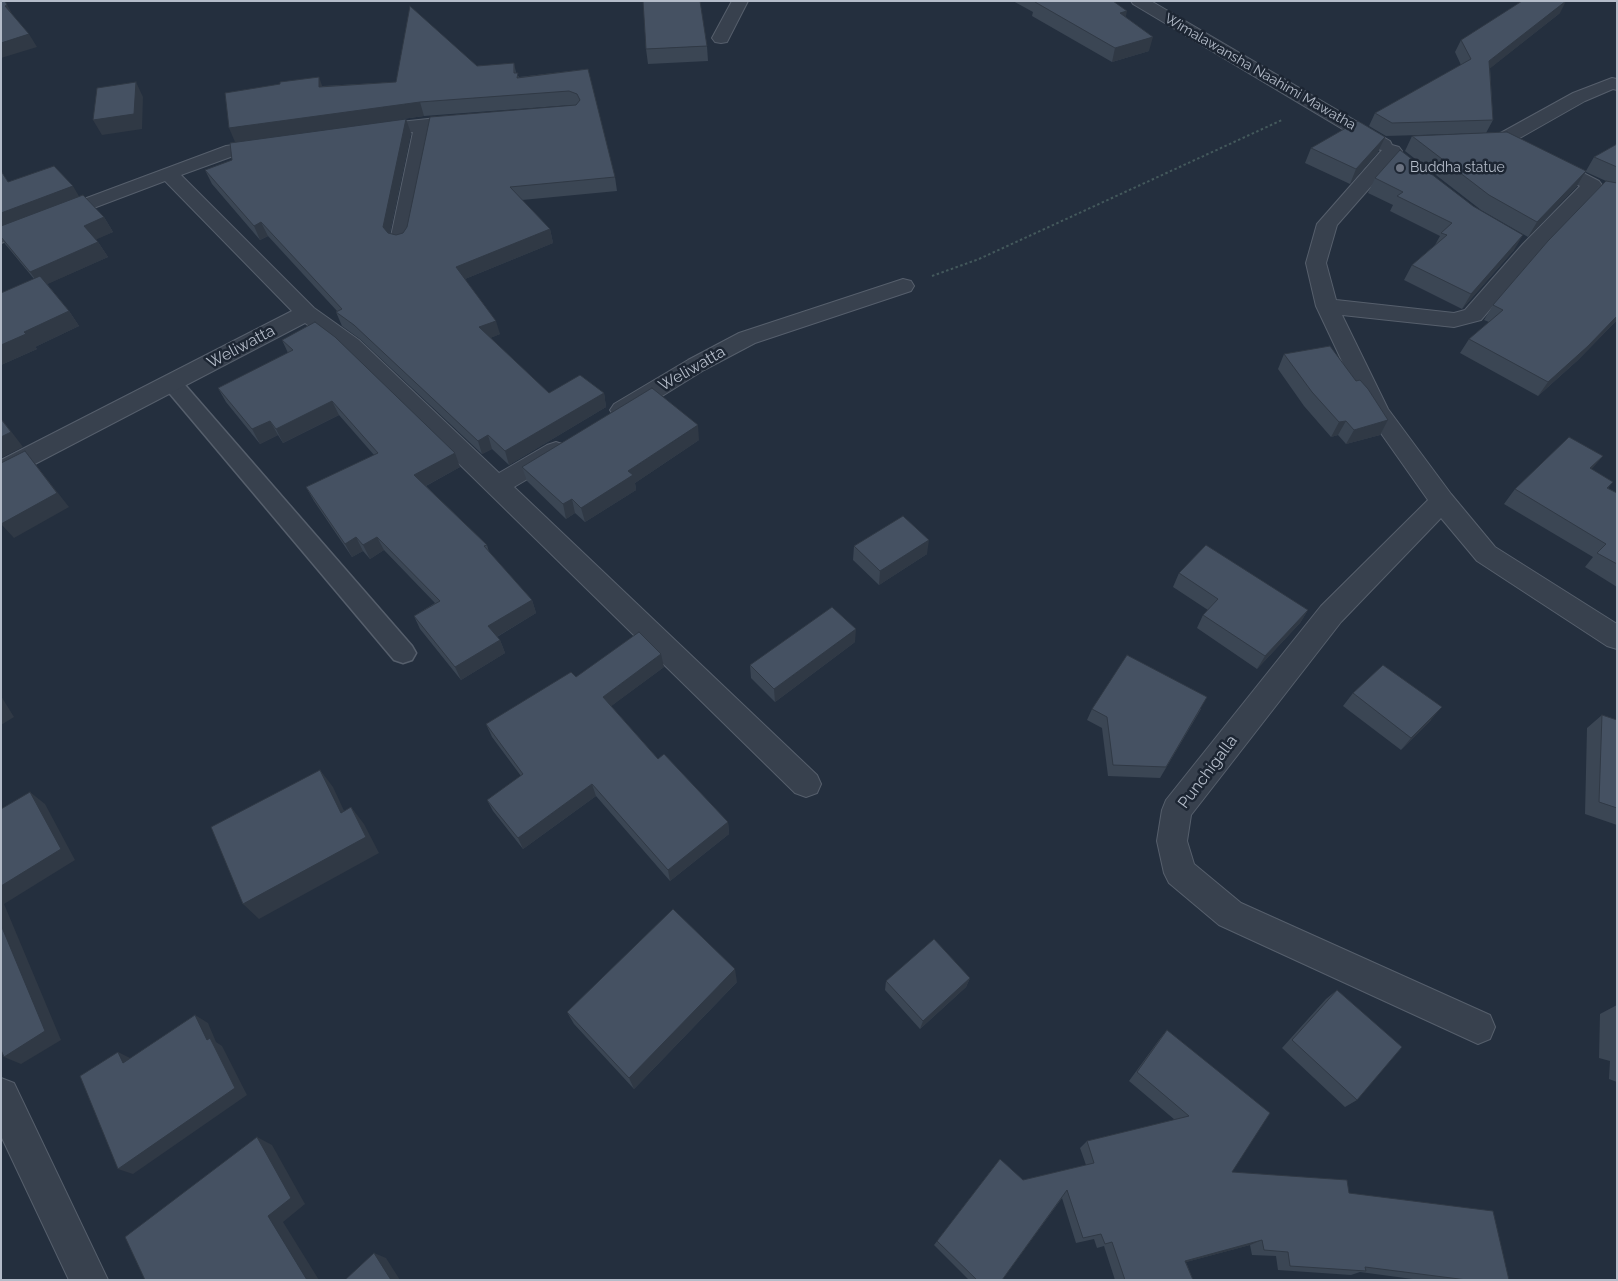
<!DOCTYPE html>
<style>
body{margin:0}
#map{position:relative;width:1618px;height:1281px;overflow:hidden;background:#242f3e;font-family:Raleway,sans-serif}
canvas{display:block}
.frame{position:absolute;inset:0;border:2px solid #b4bcc9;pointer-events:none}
</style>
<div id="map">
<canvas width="1618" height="1281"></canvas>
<div class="frame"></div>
</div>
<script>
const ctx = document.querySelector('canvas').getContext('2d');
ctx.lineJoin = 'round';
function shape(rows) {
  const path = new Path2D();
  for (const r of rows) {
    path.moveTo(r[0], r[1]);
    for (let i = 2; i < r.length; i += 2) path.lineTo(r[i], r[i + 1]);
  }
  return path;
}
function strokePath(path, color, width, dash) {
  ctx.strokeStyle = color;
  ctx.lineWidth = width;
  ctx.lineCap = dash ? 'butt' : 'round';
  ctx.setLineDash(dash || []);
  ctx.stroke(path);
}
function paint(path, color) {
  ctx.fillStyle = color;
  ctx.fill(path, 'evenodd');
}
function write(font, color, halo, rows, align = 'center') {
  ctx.font = font + ' Raleway,sans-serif';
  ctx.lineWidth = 5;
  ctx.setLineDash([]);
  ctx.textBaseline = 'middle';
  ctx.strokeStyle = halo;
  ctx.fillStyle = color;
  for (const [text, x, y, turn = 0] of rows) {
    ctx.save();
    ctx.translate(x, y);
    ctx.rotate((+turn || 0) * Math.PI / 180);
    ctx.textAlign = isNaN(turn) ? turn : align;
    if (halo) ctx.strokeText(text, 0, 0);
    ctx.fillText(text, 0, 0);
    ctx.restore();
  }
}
const lane = shape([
 [172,376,179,378,412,646,416,653,412,660,403,663,394,660,165,388,162,383,165,378,172,376]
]);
const street = shape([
 [732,1,748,1,727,42,721,43,715,42,712,38,732,1],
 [1131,1,1151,1,1390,141,1392,145,1399,147,1402,151,1337,225,1326,263,1336,300,1454,313,1465,310,1523,244,1580,186,1540,166,1537,162,1540,158,1547,156,1554,158,1599,181,1602,185,1537,254,1481,320,1454,327,1342,315,1388,409,1451,494,1495,547,1617,624,1617,649,1607,646,1477,561,1441,518,1341,622,1191,815,1187,841,1194,864,1241,903,1490,1015,1495,1027,1490,1039,1478,1044,1219,925,1169,883,1164,873,1157,841,1162,810,1166,800,1321,606,1428,500,1366,412,1316,306,1306,263,1317,224,1382,150,1376,149,1133,4,1131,1],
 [1612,78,1617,79,1617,90,1613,89,1585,101,1511,143,1504,145,1497,143,1495,139,1497,135,1573,93,1612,78],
 [465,115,472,117,474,121,472,125,432,130,410,241,407,245,400,247,393,245,390,241,413,132,372,137,365,135,363,131,365,127,372,125,465,115],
 [267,140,274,142,276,146,274,150,236,155,181,175,314,308,359,340,499,473,547,445,556,442,565,445,568,451,565,457,514,487,817,775,821,784,817,793,806,797,795,793,343,350,305,323,10,477,1,480,1,460,292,311,165,181,1,243,1,230,226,146,267,140],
 [903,279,911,281,914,286,911,291,755,343,704,370,630,416,622,418,614,416,610,410,614,404,688,360,739,333,903,279],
 [1,1078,14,1083,108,1280,69,1280,1,1136,1,1078]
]);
strokePath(lane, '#565f6c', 3);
strokePath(street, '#565f6c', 2);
strokePath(shape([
 [932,276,979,259,1282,120]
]), '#44595c', 2, [2.5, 2.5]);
paint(lane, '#38414e');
paint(street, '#38414e');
paint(shape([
 [1013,1,1113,1,1149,51,1112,62,1032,16,1033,12],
 [1560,13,1490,68,1493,120,1486,133,1386,136,1369,126,1375,113,1461,65,1455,52,1461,40],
 [707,46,708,61,648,64,646,49],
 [514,63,516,73,519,77,588,69,615,177,617,191,522,200,550,229,553,243,465,279,500,334,490,338,549,393,604,393,606,407,509,465,492,449,482,454,360,339,342,326,336,312,337,311,268,236,260,240,212,184,205,170,411,133,390,233,396,235,403,233,572,105,424,116,235,142,280,84,323,86,396,82,477,66],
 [1412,136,1586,171,1594,157,1617,144,1617,320,1578,360,1538,396,1460,353,1469,339,1489,322,1484,320,1493,305,1606,181,1586,172,1577,186,1528,237,1481,210,1405,151],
 [1311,148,1378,152,1350,184,1305,163],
 [1400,150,1514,250,1462,309,1404,280,1412,265,1435,245,1440,236,1390,211,1393,205,1368,193,1375,178],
 [1,171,8,182,79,197,104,217,113,232,96,239,108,257,47,284,69,311,79,326,35,347,37,349,1,365,1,293,34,279,1,239],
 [282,340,460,467,426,486,487,545,489,552,532,600,536,613,497,637,500,640,505,653,461,680,420,629,414,616,435,603,384,550,370,559,363,551,352,557,314,501,306,487,374,455,339,415,283,443,278,435,260,444,226,402,218,388,288,353],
 [1284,354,1356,381,1388,420,1380,435,1346,444,1338,435,1331,437,1304,406,1278,369],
 [699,440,635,483,636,490,585,522,575,513,566,519,527,481,522,467],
 [1603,456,1591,469,1613,482,1608,488,1617,493,1617,587,1585,567,1593,557,1504,504,1515,489],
 [854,546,927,554,879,585,853,560],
 [1179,573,1308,610,1300,623,1257,669,1197,628,1203,615,1208,610,1173,587],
 [855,642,775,702,751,678,750,665],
 [664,667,611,706,658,759,728,822,729,834,670,881,596,796,523,849,493,811,487,800,521,776,492,737,486,724,576,677],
 [1353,693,1431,720,1401,750,1343,706],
 [1092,709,1201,709,1160,778,1108,776,1102,728,1087,720],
 [1602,715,1617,720,1617,825,1585,814,1587,728],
 [970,978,966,987,920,1029,885,990,886,981],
 [737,982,634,1089,574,1024,567,1012],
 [1337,990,1357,1100,1345,1107,1282,1048,1326,999],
 [1617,1005,1617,1082,1609,1079,1610,1061,1599,1058,1600,1014],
 [1167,1030,1232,1172,1349,1193,1509,1280,1420,1280,1360,1272,1351,1275,1278,1270,1276,1256,1252,1255,1250,1245,1186,1262,1193,1280,1115,1280,1104,1246,1097,1248,1094,1239,1076,1243,1062,1198,1002,1280,969,1280,934,1245,1000,1159,1023,1180,1086,1165,1080,1148,1087,1141,1175,1120,1129,1081,1159,1040]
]), '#3b4654');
paint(shape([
 [5,1,14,17,5,6],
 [1566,1,1560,13,1483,74,1489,61],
 [1127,11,1124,25,1120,13],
 [29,34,37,47,1,58,1,43],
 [1153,37,1149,51,1112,62,1115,48],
 [319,77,324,91,319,87],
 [136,82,143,97,142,129,102,135,93,120],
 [420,102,424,116,235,142,229,128],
 [406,119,411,133,388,241,383,227],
 [1385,137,1378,152,1350,184,1356,169],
 [1586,171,1577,186,1528,237,1537,222],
 [73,186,80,198,1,228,1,213],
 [104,217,113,232,93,241,84,226],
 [261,222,268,236,260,240,254,226],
 [550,229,553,243,460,281,456,267],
 [1523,235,1514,250,1462,309,1471,294],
 [98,242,108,257,41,287,30,272],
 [69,311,79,326,35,347,37,349,1,365,1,345,24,332],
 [1617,316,1617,320,1578,360,1538,396,1548,382],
 [496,321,500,334,483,341,479,327],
 [604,393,606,407,509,465,505,451],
 [332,401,339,415,283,443,276,429],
 [1,418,23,447,1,458],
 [1388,420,1380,435,1346,444,1354,430],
 [270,421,278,435,260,444,252,429],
 [1346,421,1338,435,1331,437,1339,422],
 [698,425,699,440,635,483,636,490,585,522,581,508,628,471],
 [488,435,492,449,482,454,478,441],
 [25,451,69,507,14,538,1,524],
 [455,453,460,467,420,489,414,475],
 [1603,456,1591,470,1590,468],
 [572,499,575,513,566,519,563,504],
 [356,537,363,551,352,557,345,544],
 [377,537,384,550,370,559,363,545],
 [929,540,927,554,879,585,880,571],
 [532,600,536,613,493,639,488,626],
 [1308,610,1300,623,1257,669,1265,656],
 [856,629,855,642,775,702,774,689],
 [500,640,505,653,461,680,455,667],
 [661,654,664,667,606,710,603,697],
 [1,696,14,717,1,725],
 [1442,707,1431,720,1401,750,1411,738],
 [320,770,333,787,353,830,341,813],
 [592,784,596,796,523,849,518,838],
 [30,792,45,804,75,860,4,904,61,1040,21,1064,4,1057,1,886],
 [351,807,364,824,379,853,259,919,243,904],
 [728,822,729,834,670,881,668,870],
 [735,969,737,982,634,1089,629,1078],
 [970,978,966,987,920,1029,923,1021],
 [195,1015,208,1023,216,1042,222,1046,247,1095,133,1174,118,1169,207,1040],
 [118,1052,132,1059,123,1063],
 [257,1137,272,1145,305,1204,283,1222,319,1280,307,1280,268,1216],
 [1262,1240,1250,1245,1175,1265,1185,1261],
 [374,1253,386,1258,400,1280,391,1280]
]), '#303945');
const building = shape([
 [1,1,5,1,7,5,5,6,29,34,1,43,1,1],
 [643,1,700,1,707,46,646,49,643,1],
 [1036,1,1113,1,1127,11,1120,13,1153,37,1115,48,1035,2,1036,1],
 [1522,1,1566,1,1489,61,1493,120,1392,123,1375,113,1471,59,1461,40,1522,1],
 [410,6,477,66,514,63,514,73,518,73,517,78,588,69,615,177,510,187,550,229,456,267,496,321,479,327,549,393,580,375,604,393,505,451,488,435,478,441,354,325,336,312,342,309,261,222,254,226,205,170,232,160,230,143,406,119,383,227,388,233,396,235,403,233,407,227,430,117,576,105,580,100,577,94,569,91,420,102,229,128,225,93,280,84,280,82,319,77,319,87,396,82,410,6],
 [136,82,134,114,93,120,97,88,136,82],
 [1358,121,1385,137,1356,169,1311,148,1358,121],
 [1507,132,1586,171,1537,222,1489,195,1412,136,1507,132],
 [1617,144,1617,167,1594,157,1617,144],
 [1400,150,1473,206,1523,235,1471,294,1412,265,1447,235,1441,233,1452,223,1397,196,1403,192,1375,178,1400,150],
 [54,166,73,186,1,213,1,171,8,182,54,166],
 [1606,181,1617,183,1617,316,1588,346,1548,382,1469,339,1503,310,1493,305,1548,241,1606,181],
 [83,195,104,217,84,226,98,242,30,272,1,237,1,226,83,195],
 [40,276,69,311,24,332,26,334,1,345,1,293,40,276],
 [315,322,335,337,455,453,414,475,487,545,484,546,532,600,488,626,500,640,455,667,414,616,440,601,377,537,363,545,356,537,345,544,306,487,378,453,332,401,276,429,270,421,252,429,218,388,293,350,282,340,315,322],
 [1330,346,1356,381,1360,380,1368,389,1388,420,1354,430,1346,421,1339,422,1312,392,1284,354,1330,346],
 [652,388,698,425,628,471,633,475,581,508,572,499,563,504,522,467,652,388],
 [1,419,11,432,1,437,1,419],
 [1569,437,1603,456,1590,468,1613,482,1607,488,1617,493,1617,564,1597,553,1606,544,1515,489,1569,437],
 [25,451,57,493,1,524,1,463,25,451],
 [903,516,929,540,880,571,854,546,903,516],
 [1206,545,1308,610,1265,656,1203,615,1218,599,1179,573,1206,545],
 [832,607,856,629,774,689,750,665,832,607],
 [639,632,661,654,603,697,658,759,664,754,728,822,668,870,592,784,518,838,487,800,523,774,486,724,571,672,576,677,639,632],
 [1127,655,1207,697,1166,767,1113,765,1107,717,1092,709,1127,655],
 [1383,665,1442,707,1411,738,1353,693,1383,665],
 [1602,715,1617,720,1617,808,1599,802,1602,715],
 [320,770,341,813,351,807,366,837,243,904,211,827,320,770],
 [30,792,61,849,1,886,1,809,30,792],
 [673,909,735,969,629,1078,567,1012,673,909],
 [1,925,45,1031,4,1057,1,1050,1,925],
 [934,939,970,978,923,1021,886,981,934,939],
 [1337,990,1402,1047,1357,1100,1292,1040,1337,990],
 [195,1015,207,1040,210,1038,235,1088,118,1169,80,1076,118,1052,123,1063,195,1015],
 [1167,1030,1270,1113,1232,1172,1347,1180,1349,1193,1493,1211,1509,1280,1467,1280,1365,1267,1366,1271,1290,1266,1288,1252,1264,1250,1262,1240,1185,1261,1193,1280,1125,1280,1112,1242,1105,1244,1101,1234,1083,1238,1067,1190,1002,1280,977,1280,937,1241,1000,1159,1023,1180,1094,1163,1087,1141,1189,1116,1137,1072,1167,1030],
 [257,1137,291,1198,268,1216,307,1280,145,1280,125,1237,257,1137],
 [374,1253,391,1280,345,1280,374,1253]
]);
paint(building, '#455162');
strokePath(building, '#303945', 1);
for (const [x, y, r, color] of [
 [1400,168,5,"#6b7280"]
]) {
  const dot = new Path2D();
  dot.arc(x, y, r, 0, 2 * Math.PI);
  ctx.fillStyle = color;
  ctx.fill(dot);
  strokePath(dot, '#1d2633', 2);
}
write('14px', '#b4bcc9', '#1d2633', [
 ["Wimalawansha Naahimi Mawatha",1260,72,30]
]);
write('14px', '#b4bcc9', '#1d2633', [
 ["Buddha statue",1410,168]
], 'left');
write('16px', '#b4bcc9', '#1d2633', [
 ["Weliwatta",241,347,-28],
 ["Weliwatta",692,369,-30],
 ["Punchigalla",1208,772,-53]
]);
</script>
